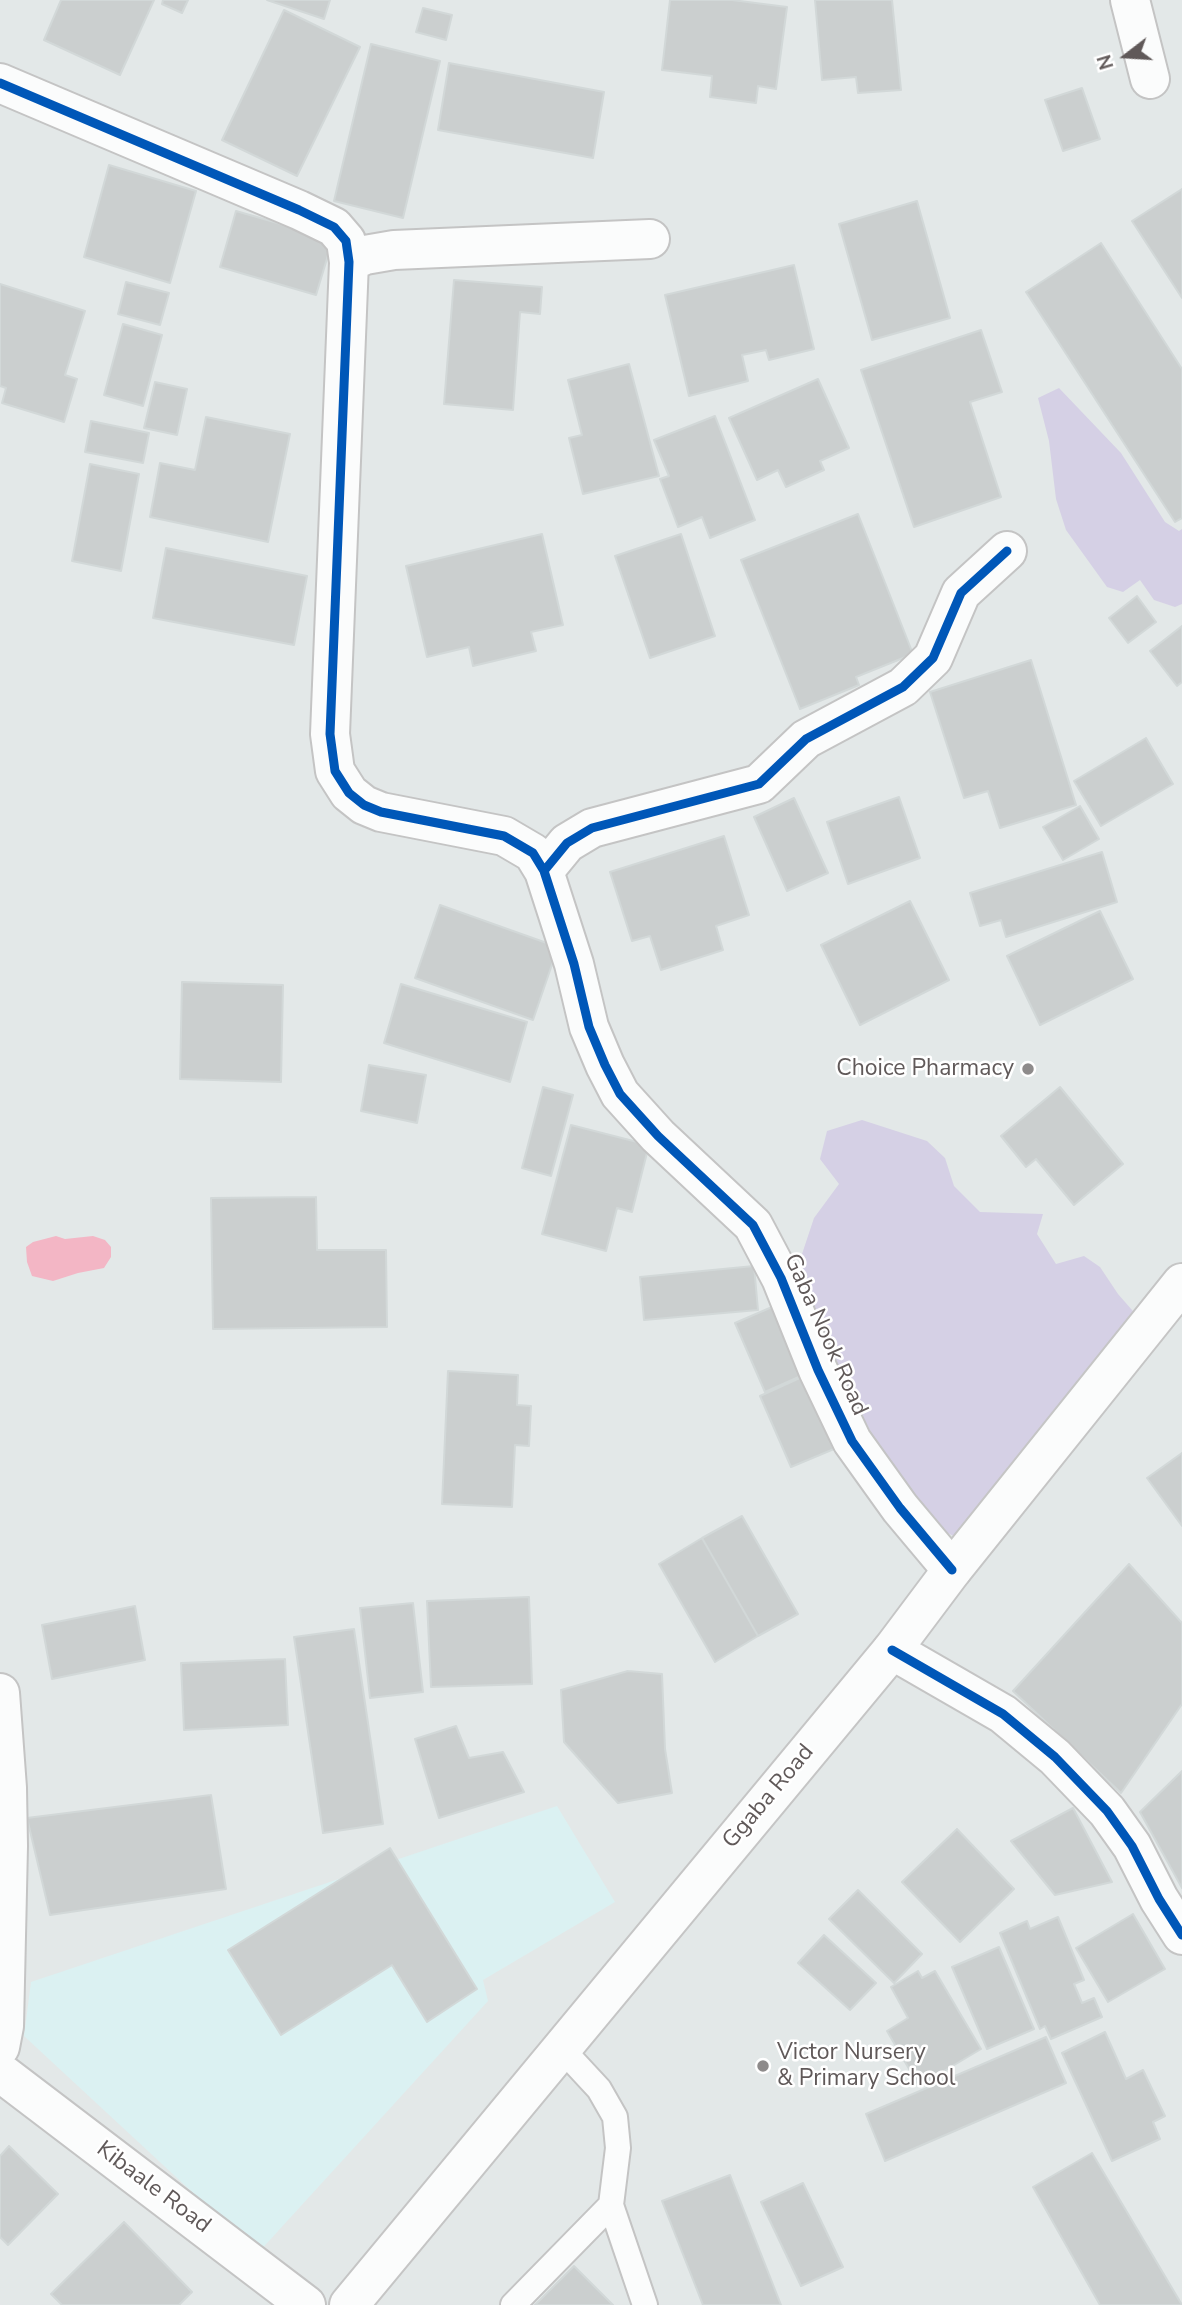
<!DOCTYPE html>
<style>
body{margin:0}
#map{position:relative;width:1182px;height:2305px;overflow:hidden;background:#e3e8e8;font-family:"Nunito Sans",sans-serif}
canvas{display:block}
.north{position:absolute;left:1091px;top:21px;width:70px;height:70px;-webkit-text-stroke:5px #fff;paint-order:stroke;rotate:253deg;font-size:19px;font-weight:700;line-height:28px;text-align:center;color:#605959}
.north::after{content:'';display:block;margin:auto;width:24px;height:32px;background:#605959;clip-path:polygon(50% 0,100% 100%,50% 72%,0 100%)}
</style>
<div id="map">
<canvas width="1182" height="2305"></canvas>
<div class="north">N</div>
</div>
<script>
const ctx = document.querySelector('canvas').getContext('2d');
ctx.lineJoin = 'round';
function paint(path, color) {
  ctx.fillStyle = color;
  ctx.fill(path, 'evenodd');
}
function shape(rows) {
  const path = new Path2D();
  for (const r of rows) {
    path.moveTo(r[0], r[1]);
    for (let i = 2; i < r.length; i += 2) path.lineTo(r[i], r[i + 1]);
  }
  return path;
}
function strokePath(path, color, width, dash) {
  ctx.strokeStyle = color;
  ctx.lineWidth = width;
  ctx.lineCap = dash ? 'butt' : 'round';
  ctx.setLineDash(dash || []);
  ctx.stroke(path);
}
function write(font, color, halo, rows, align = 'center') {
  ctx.font = font + ' "Nunito Sans",sans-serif';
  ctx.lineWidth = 5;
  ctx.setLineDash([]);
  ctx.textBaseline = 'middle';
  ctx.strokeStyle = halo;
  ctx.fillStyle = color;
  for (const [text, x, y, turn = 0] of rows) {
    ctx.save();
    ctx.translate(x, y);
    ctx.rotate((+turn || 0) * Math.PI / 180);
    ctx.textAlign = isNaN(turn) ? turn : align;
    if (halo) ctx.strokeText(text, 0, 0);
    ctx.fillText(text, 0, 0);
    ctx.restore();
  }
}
paint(shape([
 [557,1806,615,1902,483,1980,488,2001,258,2253,24,2036,31,1982]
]), '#dbf1f2');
paint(shape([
 [1059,388,1121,453,1165,522,1179,531,1182,529,1182,604,1175,607,1154,600,1140,580,1123,592,1107,587,1066,530,1056,499,1049,441,1038,398],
 [862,1120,927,1141,945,1158,954,1186,980,1212,1043,1214,1037,1234,1056,1264,1084,1256,1100,1267,1118,1294,1139,1318,960,1540,929,1522,881,1452,805,1303,802,1254,814,1218,839,1184,820,1159,827,1131]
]), '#d5d0e5');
paint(shape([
 [56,1236,65,1239,93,1236,105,1240,111,1247,111,1257,104,1268,78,1273,53,1281,32,1276,27,1262,26,1247,33,1242]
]), '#f3b6c5');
const building = shape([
 [61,0,154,0,120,75,44,40,61,0],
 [163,0,188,0,182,13,162,4,163,0],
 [267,0,330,0,324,19,267,0],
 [670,0,732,0,787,7,776,89,758,86,756,103,710,97,712,76,662,70,670,0],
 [815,0,892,0,901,90,858,93,856,77,822,80,815,0],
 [423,8,452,15,446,40,416,32,423,8],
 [284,10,360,47,297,176,222,140,284,10],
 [371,44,440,61,403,218,334,201,371,44],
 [449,63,604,92,593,158,438,130,449,63],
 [1082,88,1100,139,1063,151,1045,100,1082,88],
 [109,165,196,191,170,283,84,257,109,165],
 [1182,189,1182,298,1132,221,1182,189],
 [917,201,950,318,872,340,839,224,917,201],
 [236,211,333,239,316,295,220,267,236,211],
 [1101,243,1182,369,1182,518,1175,522,1026,292,1101,243],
 [794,265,814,349,769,360,766,350,742,355,748,381,689,396,665,295,794,265],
 [454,280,542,287,540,314,520,312,513,410,444,404,454,280],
 [126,282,169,293,160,325,118,314,126,282],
 [0,284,85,311,65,375,77,379,64,422,2,403,6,388,0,386,0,284],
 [123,324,162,335,143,406,104,395,123,324],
 [981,330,1002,392,970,402,1001,497,914,527,861,370,981,330],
 [629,364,659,476,583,494,569,438,582,435,568,380,629,364],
 [818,379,849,448,820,461,824,470,786,487,778,470,757,480,729,418,818,379],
 [155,382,187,389,177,435,144,428,155,382],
 [715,416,755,520,710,538,702,517,678,527,660,479,669,476,654,440,715,416],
 [206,417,290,434,268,542,150,517,160,463,195,470,206,417],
 [91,421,149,433,143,463,85,452,91,421],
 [90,464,139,474,121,571,72,561,90,464],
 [858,514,913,654,856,677,859,685,800,709,741,560,858,514],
 [542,534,563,625,531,632,536,651,473,666,469,647,427,657,406,566,542,534],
 [681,534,715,636,650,658,615,556,681,534],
 [166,548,307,576,294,645,153,618,166,548],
 [1137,596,1156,622,1128,643,1109,618,1137,596],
 [1182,626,1182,682,1177,686,1150,651,1182,626],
 [1031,660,1076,805,1000,828,988,791,964,798,930,692,1031,660],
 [1146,738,1173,784,1101,826,1074,781,1146,738],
 [899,797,920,858,848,884,827,822,899,797],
 [794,798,828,873,787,891,754,817,794,798],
 [1080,806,1099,839,1063,860,1043,827,1080,806],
 [724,836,749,915,716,926,723,950,661,970,650,936,632,941,610,872,724,836],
 [1102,852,1117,902,1006,937,1001,920,980,926,970,893,1102,852],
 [910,901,949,980,860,1025,821,945,910,901],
 [440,905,558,947,533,1020,415,978,440,905],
 [1100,911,1133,979,1040,1025,1007,956,1100,911],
 [182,982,283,985,281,1082,180,1079,182,982],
 [401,984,527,1022,510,1082,384,1043,401,984],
 [369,1065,426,1075,417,1123,361,1111,369,1065],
 [543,1087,573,1095,551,1176,522,1168,543,1087],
 [1060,1087,1123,1164,1074,1205,1036,1159,1026,1167,1001,1136,1060,1087],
 [571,1125,649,1145,632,1212,617,1208,606,1251,542,1234,571,1125],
 [316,1197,317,1250,386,1250,387,1327,213,1329,211,1198,316,1197],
 [754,1266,758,1310,644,1320,640,1277,754,1266],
 [772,1307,801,1376,765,1392,735,1323,772,1307],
 [448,1371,518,1375,517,1405,531,1406,529,1446,515,1445,512,1507,442,1504,448,1371],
 [802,1377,834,1449,791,1467,760,1396,802,1377],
 [1182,1453,1182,1526,1147,1478,1182,1453],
 [742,1516,798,1614,758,1636,702,1538,742,1516],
 [702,1538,758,1636,715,1662,659,1564,702,1538],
 [1129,1564,1182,1623,1182,1704,1121,1793,1013,1691,1129,1564],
 [529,1597,532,1684,431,1687,427,1601,529,1597],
 [413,1603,423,1692,370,1698,360,1608,413,1603],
 [135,1606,145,1660,52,1679,42,1625,135,1606],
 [354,1629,383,1824,323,1833,294,1637,354,1629],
 [285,1659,288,1725,184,1730,181,1663,285,1659],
 [628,1671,662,1674,665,1749,672,1793,618,1803,564,1742,561,1690,628,1671],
 [456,1726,469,1758,503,1752,524,1792,439,1818,415,1739,456,1726],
 [1182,1771,1182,1888,1140,1812,1182,1771],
 [211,1795,226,1889,50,1915,27,1818,211,1795],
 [1073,1808,1112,1882,1055,1895,1011,1841,1073,1808],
 [957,1829,1014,1889,960,1942,902,1882,957,1829],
 [390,1848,477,1989,427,2022,392,1965,281,2035,228,1950,390,1848],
 [858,1890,922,1954,894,1983,829,1919,858,1890],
 [1133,1914,1165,1969,1108,2002,1076,1948,1133,1914],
 [1058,1917,1084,1980,1074,1984,1082,2003,1094,1998,1102,2017,1051,2039,1045,2026,1040,2029,1000,1933,1027,1921,1030,1929,1058,1917],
 [824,1935,876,1983,850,2010,798,1963,824,1935],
 [999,1947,1034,2029,987,2049,952,1967,999,1947],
 [918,1971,922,1978,935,1971,981,2049,919,2086,887,2031,908,2018,891,1987,918,1971],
 [1105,2032,1126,2079,1143,2070,1165,2116,1153,2122,1160,2139,1112,2161,1062,2053,1105,2032],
 [1046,2037,1066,2083,885,2161,866,2114,1046,2037],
 [9,2146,58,2194,8,2245,0,2237,0,2156,9,2146],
 [1092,2153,1182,2305,1100,2305,1033,2187,1092,2153],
 [730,2175,781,2305,703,2305,662,2201,730,2175],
 [803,2183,843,2267,801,2286,761,2202,803,2183],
 [124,2222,192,2292,179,2305,62,2305,51,2294,124,2222],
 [574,2266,613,2305,535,2305,574,2266]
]);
paint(building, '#cbcfcf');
strokePath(building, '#d2d8d8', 2);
const lane = shape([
 [611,2205,645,2305],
 [513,2305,611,2205,618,2148,615,2117,599,2089,561,2048]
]);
const street = shape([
 [1130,0,1150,79],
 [0,83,299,210,334,227,346,241,349,262,330,734,335,771,349,793,364,805,381,812,504,836,533,853,544,871,574,964,589,1027,605,1065,620,1094,658,1136,753,1225,781,1278,818,1370,852,1441,900,1508,952,1570],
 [349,262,365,255,394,250,650,239],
 [544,871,567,843,592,828,759,784,806,739,903,687,933,658,961,593,1007,551],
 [892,1650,1003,1714,1055,1757,1107,1811,1132,1846,1159,1899,1182,1935],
 [0,1693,7,1788,8,1846,4,2026,0,2047],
 [0,2072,306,2305]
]);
const secondary = shape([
 [349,2305,892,1650,952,1570,1182,1283]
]);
strokePath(lane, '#c4c4c4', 28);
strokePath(street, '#c4c4c4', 42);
strokePath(secondary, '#c5c5c5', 42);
strokePath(lane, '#fbfcfc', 24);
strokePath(street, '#fbfcfc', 38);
strokePath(secondary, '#fbfcfc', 38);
strokePath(shape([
 [0,83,299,210,334,227,346,241,349,262,330,734,335,771,349,793,364,805,381,812,504,836,533,853,544,871,574,964,589,1027,605,1065,620,1094,658,1136,753,1225,781,1278,818,1370,852,1441,900,1508,952,1570],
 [544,871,567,843,592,828,759,784,806,739,903,687,933,658,961,593,1007,551],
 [892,1650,1003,1714,1055,1757,1107,1811,1132,1846,1159,1899,1182,1935]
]), '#0057b8', 9);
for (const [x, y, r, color] of [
 [1028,1069,7,"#8e8b8b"],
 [763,2066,7,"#8e8b8b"]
]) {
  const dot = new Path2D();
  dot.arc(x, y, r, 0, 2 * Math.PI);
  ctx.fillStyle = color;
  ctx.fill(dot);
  strokePath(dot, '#fff', 2.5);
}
write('23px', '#605959', '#fff', [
 ["Choice Pharmacy",1014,1069],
 ["Victor Nursery",777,2053,"left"],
 ["& Primary School",777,2079,"left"]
], 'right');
write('23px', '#605959', '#fff', [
 ["Gaba Nook Road",825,1335,66],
 ["Ggaba Road",769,1797,-50],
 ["Kibaale Road",153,2188,37]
]);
</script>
